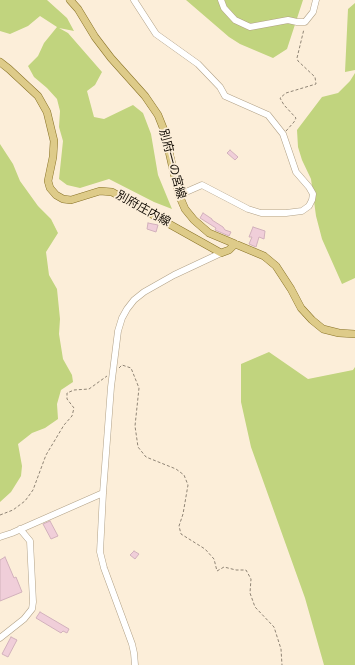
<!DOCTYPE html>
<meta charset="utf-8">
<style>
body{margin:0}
canvas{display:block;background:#fceed9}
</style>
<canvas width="355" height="665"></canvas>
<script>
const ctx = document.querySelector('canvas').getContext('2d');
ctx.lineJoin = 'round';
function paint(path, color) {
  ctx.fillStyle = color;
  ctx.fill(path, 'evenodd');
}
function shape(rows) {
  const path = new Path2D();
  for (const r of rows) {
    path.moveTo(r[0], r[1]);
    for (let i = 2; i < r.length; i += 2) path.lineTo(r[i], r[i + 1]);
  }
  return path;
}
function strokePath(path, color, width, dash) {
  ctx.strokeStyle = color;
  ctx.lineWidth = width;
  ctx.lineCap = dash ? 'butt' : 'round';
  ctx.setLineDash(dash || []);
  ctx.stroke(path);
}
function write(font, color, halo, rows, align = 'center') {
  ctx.font = font + ' "Archivo Narrow","Noto Sans JP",sans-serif';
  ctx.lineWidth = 3.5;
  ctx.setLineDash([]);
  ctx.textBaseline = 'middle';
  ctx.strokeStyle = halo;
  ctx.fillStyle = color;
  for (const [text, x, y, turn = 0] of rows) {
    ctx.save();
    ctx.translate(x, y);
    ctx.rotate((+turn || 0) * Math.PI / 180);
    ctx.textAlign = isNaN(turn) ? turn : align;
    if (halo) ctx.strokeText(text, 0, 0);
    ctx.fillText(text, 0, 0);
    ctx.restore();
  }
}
paint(shape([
 [0,0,47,0,67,18,74,31,59,28,68,33,102,72,95,85,87,91,94,117,104,119,133,105,143,113,151,134,158,175,172,209,154,202,109,179,80,188,67,185,59,179,63,141,59,127,60,111,57,99,47,88,34,77,28,66,38,56,44,43,57,27,40,16,28,26,10,34,0,31],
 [186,0,303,0,287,49,273,58,240,44,229,37],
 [355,3,355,70,345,72,348,9],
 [355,73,355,278,342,284,322,239,316,216,311,179,302,160,298,147,297,130,322,97,338,93,350,81],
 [0,144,13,164,20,181,38,206,51,219,58,233,46,252,49,275,57,289,60,319,59,334,63,359,72,375,73,382,61,390,57,404,58,419,45,428,32,433,18,444,22,466,21,476,11,492,0,502],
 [269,352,308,379,353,370,355,367,355,665,324,665,305,598,251,447,241,402,241,364]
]), '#c1d47e');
const building = shape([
 [230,150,238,157,235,160,227,153,230,150],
 [203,213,212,219,212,220,223,227,225,230,231,232,229,236,215,230,216,228,200,218,203,213],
 [148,223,158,225,156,232,147,229,148,223],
 [253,227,265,231,264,239,259,237,256,247,249,244,252,237,249,237,253,227],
 [50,521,58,536,51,539,43,524,50,521],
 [134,551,139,554,135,559,130,555,134,551],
 [5,557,14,578,16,577,22,592,0,601,0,560,5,557],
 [40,612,69,629,67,633,63,631,61,633,36,618,40,612],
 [11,637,17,640,8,657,2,654,11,637]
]);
paint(building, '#f0ced9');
strokePath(building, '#d2b1bc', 1);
const minor = shape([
 [134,0,156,34,198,64,220,87,225,96,268,115,283,134,296,172,309,187,313,194,312,200,309,206,302,211,286,213,261,213,248,209,202,185,179,195],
 [221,0,224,8,235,20,250,27,288,20,297,22,305,22,313,12,316,0],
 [0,537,12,533,103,493],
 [0,638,24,619,32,609,33,602,30,541,20,529],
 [135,665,134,653,132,644,104,568,100,552,103,493,111,387,118,331,122,318,127,309,134,300,144,292,174,275,221,253]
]);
const major = shape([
 [70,0,78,9,95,37,111,58,145,96,158,115,164,130,179,195,185,209,194,220,209,233,264,256,276,266,291,289,301,308,312,320,323,329,339,333,355,334],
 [0,62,9,69,38,96,47,112,54,141,53,157,48,181,50,188,56,195,63,199,71,200,100,191,112,192,221,253,229,250,235,244]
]);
strokePath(minor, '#b1a187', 7);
strokePath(major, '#897328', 8);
strokePath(shape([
 [286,131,294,122,296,118,284,105,280,98,286,93,316,84,315,77,298,61,297,58,304,29],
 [119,368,122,365,131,368,139,388,135,426,138,447,146,457,176,469,184,475,188,485,183,514,179,526,181,534,205,549,214,559,217,571,224,567,236,570,246,570,251,579,250,593,255,607,274,627,281,649,282,665],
 [0,515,13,510,25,501,33,490,46,455,64,425,72,416,74,408,67,399,67,393,74,390,89,389,107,376]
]), '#8f8475', 1, [3, 2]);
strokePath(minor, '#fff', 6);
strokePath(major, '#decb89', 7);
write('12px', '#140e06', '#fceed9', [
 ["別府一の宮線",172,164,75],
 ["別府庄内線",143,209,29]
]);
</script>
